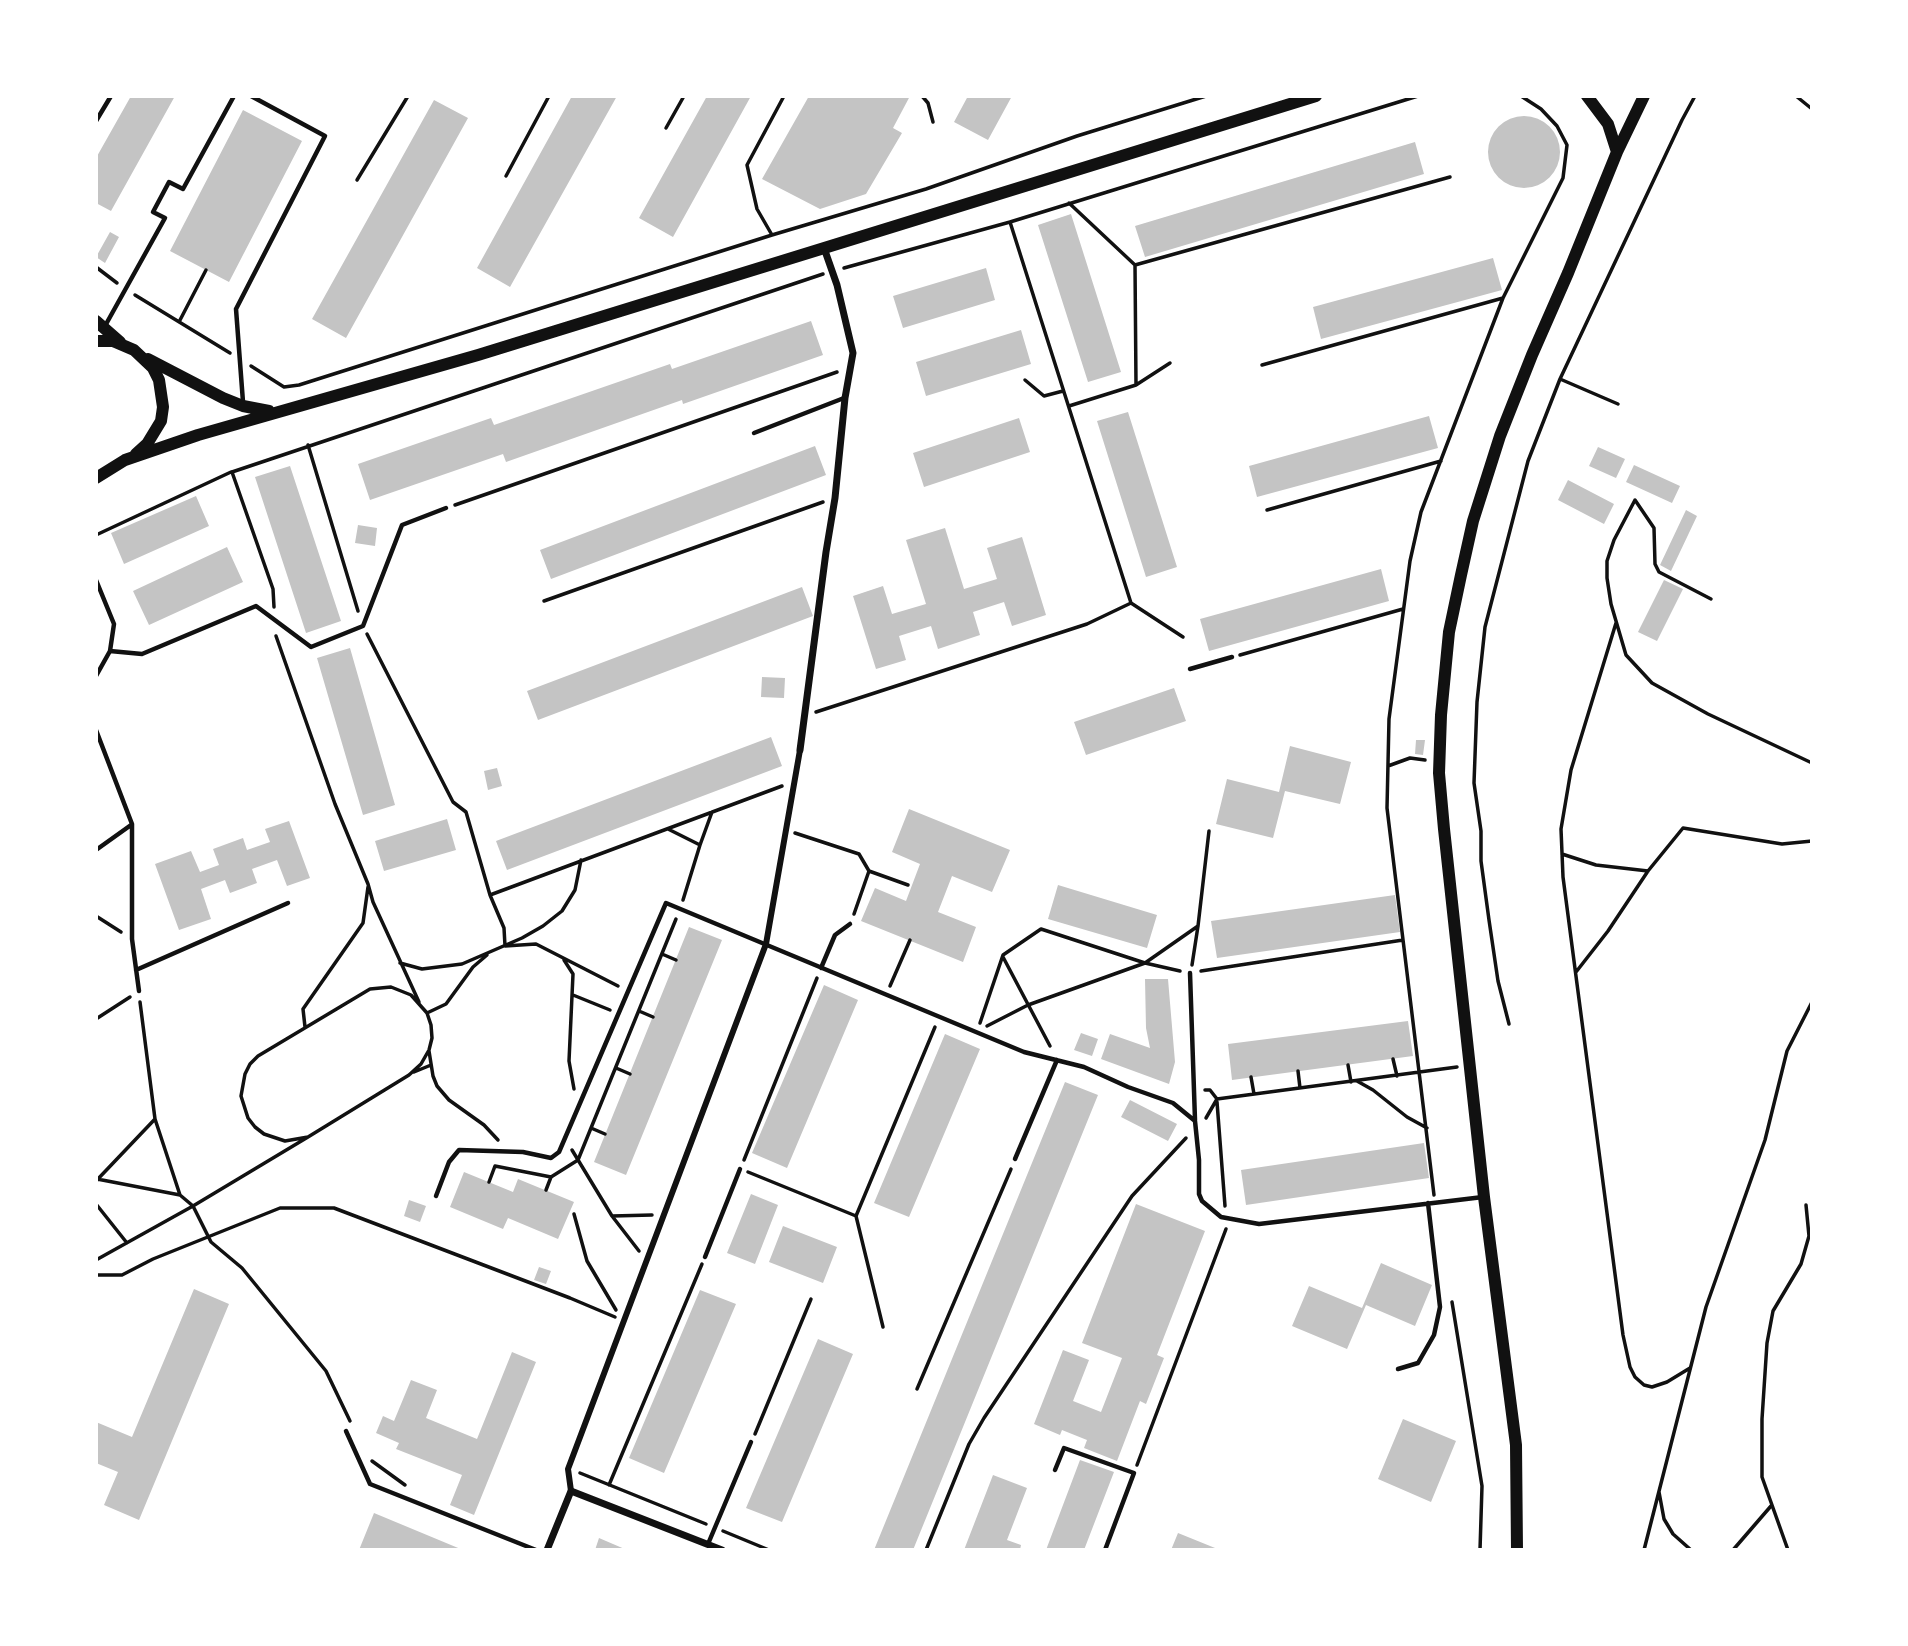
<!DOCTYPE html>
<style>
body{margin:0}
#map{position:relative;width:1908px;height:1646px;overflow:hidden;background:#fff;font-family:Literata,serif}
canvas{display:block}
.frame{position:absolute;inset:0;border:98px solid #fff;pointer-events:none}
</style>
<div id="map">
<canvas width="1908" height="1646"></canvas>
<div class="frame"></div>
</div>
<script>
const ctx = document.querySelector('canvas').getContext('2d');
ctx.lineJoin = 'round';
function paint(path, color) {
  ctx.fillStyle = color;
  ctx.fill(path, 'evenodd');
}
function shape(rows) {
  const path = new Path2D();
  for (const r of rows) {
    if (r.length === 3) {
      path.moveTo(r[0] + r[2], r[1]);
      path.arc(r[0], r[1], r[2], 0, 2 * Math.PI);
      continue;
    }
    path.moveTo(r[0], r[1]);
    for (let i = 2; i < r.length; i += 2) path.lineTo(r[i], r[i + 1]);
  }
  return path;
}
function strokePath(path, color, width, dash) {
  ctx.strokeStyle = color;
  ctx.lineWidth = width;
  ctx.lineCap = dash ? 'butt' : 'round';
  ctx.setLineDash(dash || []);
  ctx.stroke(path);
}
paint(shape([
 [131,96,175,96,111,211,96,203,96,158],
 [572,96,617,96,510,287,477,268],
 [707,96,751,96,673,237,639,218],
 [809,96,910,96,893,128,902,133,866,194,820,209,762,179],
 [968,96,1012,96,988,140,954,122],
 [434,100,468,118,346,338,312,319],
 [243,110,302,141,229,282,170,251],
 [1524,152,36],
 [1415,142,1424,174,1145,257,1135,226],
 [1071,214,1121,372,1088,382,1038,225],
 [110,232,119,237,105,263,96,257],
 [1493,258,1502,290,1321,339,1313,307],
 [986,268,995,300,903,328,893,296],
 [811,321,823,355,683,404,682,400,506,462,503,454,370,500,358,464,491,418,494,425,670,364,672,369],
 [1021,330,1031,364,926,396,916,362],
 [1128,412,1177,567,1146,577,1097,421],
 [1429,416,1438,448,1257,497,1249,466],
 [1019,418,1030,452,924,487,913,453],
 [815,446,826,475,551,579,540,550],
 [1598,447,1625,459,1616,478,1589,466],
 [1634,465,1680,486,1672,503,1626,482],
 [290,466,341,621,306,633,255,477],
 [1568,480,1614,504,1604,524,1558,500],
 [196,496,209,526,124,564,111,533],
 [1686,510,1697,516,1671,571,1660,565],
 [358,525,377,528,375,546,355,543],
 [945,528,964,589,997,579,987,548,1022,537,1046,615,1012,626,1004,602,973,612,980,635,938,649,931,626,899,636,906,660,876,669,853,596,883,586,892,614,926,604,906,540],
 [227,547,243,582,149,625,133,591],
 [1381,569,1389,601,1209,651,1200,619],
 [1664,580,1683,589,1657,641,1638,632],
 [802,587,813,616,538,720,527,691],
 [350,648,395,805,363,815,317,658],
 [762,677,785,678,784,698,761,697],
 [1174,688,1186,721,1086,755,1074,722],
 [771,737,782,766,507,870,496,841],
 [1416,740,1425,740,1423,755,1415,754],
 [1290,746,1351,762,1340,804,1285,791,1273,838,1216,824,1227,779,1279,792],
 [497,768,502,786,488,790,484,771],
 [909,809,1010,850,992,892,952,876,938,912,976,927,963,962,861,921,875,888,906,901,920,864,892,852],
 [447,819,456,850,384,871,375,841],
 [289,821,310,878,287,886,277,860,252,869,257,883,230,893,225,880,201,889,211,919,179,930,155,864,191,851,200,872,219,865,213,849,243,838,247,850,270,842,265,829],
 [1058,885,1157,915,1147,948,1048,919],
 [1395,895,1400,932,1217,958,1211,921],
 [689,927,722,940,626,1175,594,1162],
 [1145,979,1168,979,1175,1062,1169,1084,1101,1059,1110,1034,1150,1048,1146,1028],
 [824,985,858,1000,787,1168,752,1153],
 [1408,1021,1413,1056,1232,1080,1228,1044],
 [1081,1033,1098,1039,1092,1056,1074,1050],
 [945,1034,980,1049,909,1217,874,1203],
 [1065,1082,1098,1095,913,1550,874,1550],
 [1130,1100,1177,1124,1168,1141,1121,1117],
 [1424,1143,1429,1178,1246,1205,1241,1170],
 [464,1172,513,1192,518,1179,574,1202,558,1239,508,1218,503,1229,450,1207],
 [751,1194,778,1205,755,1264,727,1253],
 [409,1200,426,1206,420,1222,404,1216],
 [1136,1204,1205,1231,1157,1355,1164,1358,1146,1404,1140,1401,1117,1461,1084,1448,1087,1440,1062,1430,1060,1435,1034,1424,1063,1350,1089,1360,1073,1401,1101,1412,1122,1358,1082,1343],
 [783,1226,837,1247,823,1283,769,1262],
 [1381,1263,1432,1285,1415,1326,1366,1305,1347,1349,1292,1326,1309,1286,1362,1308],
 [539,1267,551,1271,546,1284,534,1280],
 [194,1289,229,1304,139,1520,104,1505,118,1472,96,1463,96,1422,132,1437],
 [700,1290,736,1304,664,1473,629,1458],
 [818,1339,853,1354,782,1522,746,1508],
 [512,1352,536,1362,474,1515,450,1505,462,1475,396,1449,399,1443,376,1433,383,1416,394,1421,411,1380,437,1390,426,1418,477,1439],
 [1403,1419,1456,1441,1431,1502,1378,1479],
 [1080,1460,1114,1472,1084,1550,1046,1550],
 [993,1475,1027,1488,1007,1540,1021,1545,1020,1550,964,1550],
 [374,1513,463,1550,359,1550],
 [1178,1533,1220,1550,1171,1550],
 [599,1538,627,1550,595,1550]
]), '#c4c4c4');
strokePath(shape([
 [922,96,928,103,933,122],
 [1796,96,1812,109],
 [666,128,684,96],
 [506,176,549,96],
 [357,180,408,96],
 [1069,203,1135,265,1450,177],
 [772,235,757,209,747,165,784,96],
 [1135,265,1136,385],
 [96,267,117,283],
 [844,268,1010,222],
 [135,295,230,353],
 [179,322,206,270],
 [1262,365,1503,298],
 [251,366,284,387,299,385,772,235,926,189,1077,136,1206,96],
 [1560,379,1618,404],
 [1025,380,1044,396,1063,391],
 [1069,406,1136,385,1170,363],
 [308,445,358,611],
 [455,505,837,372],
 [1267,510,1441,461],
 [96,535,231,472],
 [1711,599,1659,572,1655,564,1654,528,1635,500,1614,540,1607,561,1607,578,1611,604,1626,655,1652,683,1708,714,1812,763],
 [544,601,823,502],
 [274,607,273,589,232,472,823,274],
 [1616,623,1571,770,1561,829,1563,877,1623,1335,1630,1367,1635,1377,1644,1385,1652,1387,1667,1382,1690,1368],
 [367,634,453,802,466,812,490,895,504,928,505,946,536,944,618,986],
 [276,636,335,804,368,884,373,902,419,1002],
 [1183,637,1131,603,1010,222,1418,96],
 [1240,655,1403,609],
 [816,712,1087,624,1131,603],
 [1388,766,1410,758,1425,760],
 [668,829,700,845,683,900],
 [795,833,859,854,869,871,854,914],
 [700,845,712,812],
 [1562,854,1596,865,1648,871],
 [869,871,908,885],
 [490,895,782,786],
 [96,916,121,932],
 [662,954,676,960],
 [1003,957,1050,1046],
 [564,960,573,974,569,1061,574,1089],
 [400,963,422,969,462,964,522,938,543,926,562,911,575,890,581,860],
 [1192,965,1198,926,1209,831],
 [1201,971,1403,940],
 [1576,972,1608,931,1648,871,1683,828,1782,844,1812,841],
 [890,986,910,940],
 [573,995,610,1010],
 [639,1011,653,1017],
 [427,1013,446,1004,473,967,487,955],
 [96,1019,130,997],
 [980,1023,1003,955,1041,929,1145,963,1198,926],
 [1509,1024,1498,981,1489,920,1481,861,1481,831,1474,783,1477,702,1485,627,1528,461,1560,379,1682,120,1695,96],
 [987,1026,1028,1005,1145,963,1180,971],
 [305,1027,303,1009,363,923,368,887],
 [429,1051,433,1076,437,1086,449,1100,484,1125,498,1140],
 [1393,1059,1397,1076],
 [1348,1065,1351,1082],
 [616,1068,630,1074],
 [1298,1071,1300,1088],
 [414,1072,431,1065],
 [1251,1077,1254,1094],
 [1357,1081,1373,1090,1407,1117,1427,1128],
 [1205,1090,1210,1090,1217,1099,1457,1067],
 [1217,1102,1225,1206],
 [1206,1118,1217,1099],
 [155,1119,180,1195,193,1206,308,1137,409,1075,421,1064,429,1050,432,1038,431,1025,427,1013,411,995,391,987,370,989,258,1056,250,1064,245,1074,241,1096,248,1118,255,1127,264,1134,285,1141,308,1137],
 [591,1128,605,1134],
 [572,1150,612,1216,639,1251],
 [744,1160,817,978],
 [748,1172,856,1216],
 [97,1179,180,1195],
 [96,1181,155,1119,140,1002],
 [489,1182,495,1166,551,1177,578,1160,676,919],
 [546,1190,551,1177],
 [1434,1195,1387,808,1389,719,1410,561,1421,512,1503,298,1563,178,1567,145,1557,126,1541,109,1521,96],
 [96,1204,127,1243],
 [574,1214,587,1261,616,1310],
 [612,1216,652,1215],
 [96,1260,193,1206,211,1242,242,1268,326,1371,350,1421],
 [96,1275,122,1275,153,1259,280,1208,334,1208,570,1298,615,1317],
 [1452,1302,1482,1486,1480,1550],
 [883,1327,856,1216,935,1027],
 [917,1389,1011,1169],
 [755,1434,811,1299],
 [372,1461,405,1485],
 [1137,1465,1226,1229],
 [580,1473,706,1524],
 [609,1485,702,1264],
 [1659,1492,1664,1519,1673,1534,1691,1550],
 [723,1531,769,1550],
 [926,1550,969,1444,984,1418,1132,1196,1186,1138],
 [1644,1550,1706,1307,1765,1140,1787,1051,1812,1002],
 [1733,1550,1771,1506],
 [1788,1550,1762,1477,1762,1419,1767,1343,1773,1311,1801,1264,1809,1236,1806,1205]
]), '#111', 3.5);
strokePath(shape([
 [96,121,111,96],
 [105,326,165,218,153,212,169,182,183,189,234,96],
 [243,402,236,309,325,136,251,96],
 [754,433,844,398],
 [96,580,114,624,110,651,96,676],
 [110,651,142,654,256,606,311,647,363,626,402,525,446,508],
 [1190,669,1232,657],
 [96,730,132,824,132,939,139,991],
 [96,850,131,825],
 [821,968,835,935,850,924],
 [136,970,288,903],
 [1190,973,1195,1120],
 [1015,1159,1057,1060],
 [436,1196,449,1162,459,1150,523,1152,551,1158,559,1152,666,903,1024,1052,1084,1067,1128,1087,1173,1103,1195,1121,1199,1160,1199,1194,1202,1201,1221,1217,1259,1224,1483,1197],
 [705,1257,740,1169],
 [1398,1369,1418,1363,1434,1335,1440,1307,1428,1203],
 [346,1431,370,1484,536,1550],
 [1055,1470,1064,1448,1134,1473,1105,1550],
 [708,1544,751,1442]
]), '#111', 4.5);
strokePath(shape([
 [571,1491,568,1469,766,944,800,750]
]), '#111', 6);
strokePath(shape([
 [800,750,826,552,835,498,845,398,853,353,837,285,824,248],
 [547,1550,571,1491,722,1550]
]), '#111', 7);
strokePath(shape([
 [1587,96,1608,124,1617,152],
 [96,321,120,342],
 [96,341,113,341,134,350,153,368,159,380,163,407,161,421,147,444,136,454],
 [148,359,223,398,243,406,269,411],
 [96,478,125,460,198,435,478,355,1316,96],
 [1517,1550,1516,1445,1484,1197,1444,829,1439,773,1441,715,1449,632,1461,575,1473,521,1500,436,1532,355,1568,273,1617,152,1644,96]
]), '#111', 12);
</script>
